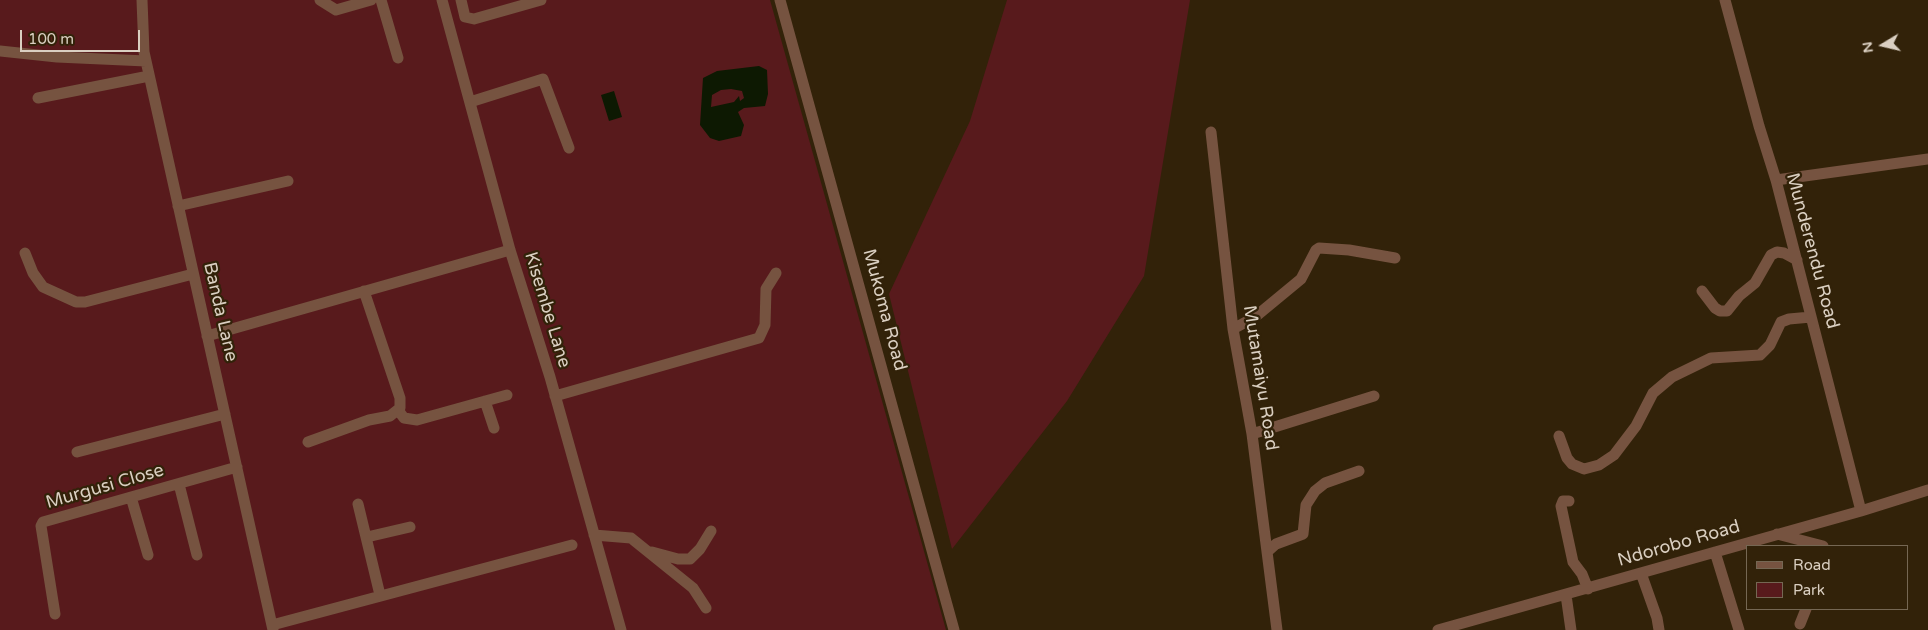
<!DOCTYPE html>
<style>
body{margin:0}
#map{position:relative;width:1928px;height:630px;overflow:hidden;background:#322209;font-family:"Varela Round",sans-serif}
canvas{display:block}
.legend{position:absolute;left:1746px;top:545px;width:162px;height:65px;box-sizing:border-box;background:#322209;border:1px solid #756753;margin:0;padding:6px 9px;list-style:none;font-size:15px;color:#dacfc1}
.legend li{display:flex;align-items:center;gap:10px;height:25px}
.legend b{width:25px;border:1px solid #756753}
.north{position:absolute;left:1858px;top:20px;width:50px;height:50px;-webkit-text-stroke:4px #322209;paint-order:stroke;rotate:261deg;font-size:14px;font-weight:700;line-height:20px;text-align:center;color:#dacfc1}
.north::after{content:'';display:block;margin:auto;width:18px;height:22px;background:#dacfc1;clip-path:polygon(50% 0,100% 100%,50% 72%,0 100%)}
.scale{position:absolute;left:20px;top:30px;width:120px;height:22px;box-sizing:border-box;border:2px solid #dacfc1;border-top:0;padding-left:6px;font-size:15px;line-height:18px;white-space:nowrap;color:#dacfc1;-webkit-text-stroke:4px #322209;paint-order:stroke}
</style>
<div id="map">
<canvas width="1928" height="630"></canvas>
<ul class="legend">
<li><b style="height:6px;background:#765340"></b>Road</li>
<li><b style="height:14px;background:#581a1c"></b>Park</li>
</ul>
<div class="north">N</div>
<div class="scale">100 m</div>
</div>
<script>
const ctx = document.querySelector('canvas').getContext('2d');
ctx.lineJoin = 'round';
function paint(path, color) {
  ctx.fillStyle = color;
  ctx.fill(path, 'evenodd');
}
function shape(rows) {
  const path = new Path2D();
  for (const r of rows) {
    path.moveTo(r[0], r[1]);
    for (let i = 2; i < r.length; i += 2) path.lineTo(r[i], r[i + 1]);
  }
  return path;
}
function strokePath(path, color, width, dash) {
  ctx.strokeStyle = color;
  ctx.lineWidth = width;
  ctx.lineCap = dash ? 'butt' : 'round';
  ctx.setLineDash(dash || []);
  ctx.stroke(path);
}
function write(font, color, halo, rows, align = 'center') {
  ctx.font = font + ' "Varela Round",sans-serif';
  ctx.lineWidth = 4.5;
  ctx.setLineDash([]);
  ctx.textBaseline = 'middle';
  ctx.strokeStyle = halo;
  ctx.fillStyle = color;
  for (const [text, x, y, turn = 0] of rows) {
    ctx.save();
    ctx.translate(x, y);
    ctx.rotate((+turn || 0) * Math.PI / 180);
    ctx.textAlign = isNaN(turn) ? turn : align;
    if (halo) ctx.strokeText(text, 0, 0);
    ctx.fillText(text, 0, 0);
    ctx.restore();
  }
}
paint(shape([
 [0,0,770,0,946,630,0,630],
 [1007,0,1190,0,1144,276,1067,401,952,549,889,294,970,121]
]), '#581a1c');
paint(shape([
 [759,66,767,70,768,94,765,106,744,108,738,112,744,125,741,136,719,141,710,138,700,125,703,78,717,71],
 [731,89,742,91,744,98,740,101,739,96,734,102,711,107,712,95,721,90],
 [614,91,622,117,609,121,601,95]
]), '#0d1902');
strokePath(shape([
 [142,0,144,52,273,630],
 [320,0,336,10,371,0],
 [381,0,398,58],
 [442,0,510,250,550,377,621,630],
 [461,0,465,17,474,19,541,0],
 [780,0,954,630],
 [1725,0,1759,126,1776,180,1861,511],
 [0,51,57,57,146,61],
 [38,98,149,76],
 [470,102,543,79,569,148],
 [1211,132,1233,329,1252,434,1277,630],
 [1776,180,1928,159],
 [178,206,288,181],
 [25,253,33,273,43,287,76,302,85,302,193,274],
 [1702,291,1715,308,1720,311,1727,311,1739,296,1755,283,1771,255,1777,252,1784,253,1797,260],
 [1233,329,1255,317,1301,279,1316,250,1319,248,1349,250,1395,258],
 [207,336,510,250],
 [555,396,759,338,765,325,766,289,776,273],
 [485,401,494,428],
 [398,410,404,418,417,420,507,395],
 [1252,434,1374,396],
 [1559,436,1567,458,1572,464,1584,469,1599,465,1614,455,1636,426,1653,393,1672,377,1711,358,1760,355,1770,345,1781,322,1789,319,1811,317],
 [308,442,369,420,390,416,400,408,400,398,364,291],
 [77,452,225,414],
 [179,484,197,555],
 [131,497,148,555],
 [1569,501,1563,501,1561,506,1573,562,1582,574,1588,589],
 [358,504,380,595],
 [1777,534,1823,546],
 [594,535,631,538,693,588,706,608],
 [367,537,410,527],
 [652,552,678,559,690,559,700,549,711,531],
 [1267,552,1276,544,1303,534,1306,505,1315,491,1325,483,1359,471],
 [1715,552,1739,630],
 [1641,573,1657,618,1659,630],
 [1566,595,1571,630],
 [55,614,41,526,43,522,237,467],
 [1800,624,1806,609],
 [272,625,572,545],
 [1438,630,1861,511,1928,490]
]), '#765340', 11);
write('18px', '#dacfc1', '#322209', [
 ["Munderendu Road",1812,251,75],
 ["Kisembe Lane",547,310,73],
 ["Mukoma Road",884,310,75],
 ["Banda Lane",220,312,77],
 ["Mutamaiyu Road",1260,378,81],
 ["Murgusi Close",105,487,-16],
 ["Ndorobo Road",1679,544,-16]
]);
</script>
